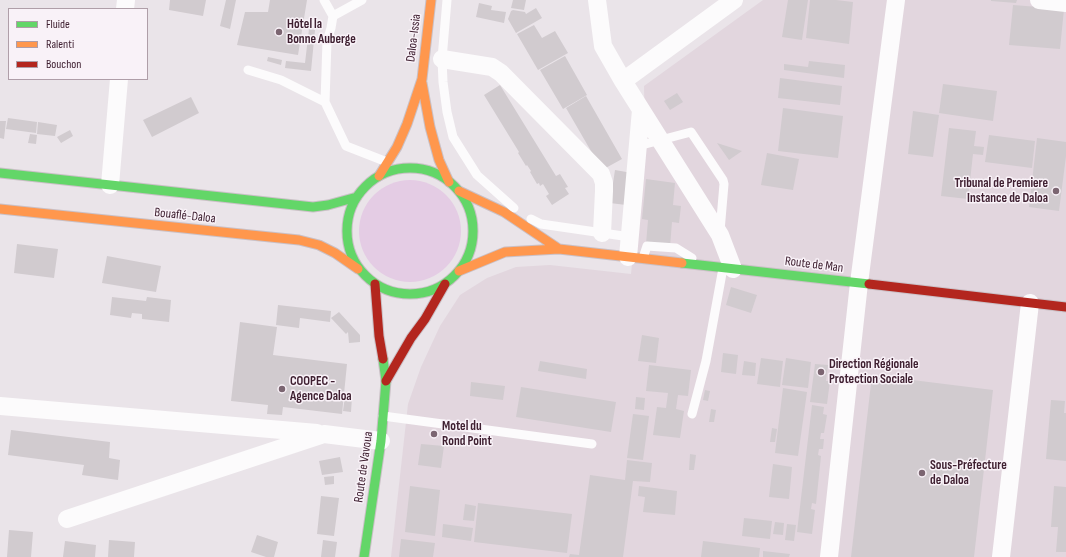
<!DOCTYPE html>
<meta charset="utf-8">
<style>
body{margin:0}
#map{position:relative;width:1066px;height:557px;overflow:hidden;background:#eae4e9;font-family:"Sofia Sans Condensed",sans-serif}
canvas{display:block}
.legend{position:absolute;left:8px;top:8px;width:140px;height:72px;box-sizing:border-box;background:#f9f2f8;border:1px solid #af9ea8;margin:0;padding:5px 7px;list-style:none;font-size:12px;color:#3f2031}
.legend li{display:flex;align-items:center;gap:8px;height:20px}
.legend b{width:20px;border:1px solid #af9ea8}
</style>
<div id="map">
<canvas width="1066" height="557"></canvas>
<ul class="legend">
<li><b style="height:5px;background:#63d668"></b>Fluide</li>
<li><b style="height:5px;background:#ff974d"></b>Ralenti</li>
<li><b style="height:5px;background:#b3261e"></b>Bouchon</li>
</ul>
</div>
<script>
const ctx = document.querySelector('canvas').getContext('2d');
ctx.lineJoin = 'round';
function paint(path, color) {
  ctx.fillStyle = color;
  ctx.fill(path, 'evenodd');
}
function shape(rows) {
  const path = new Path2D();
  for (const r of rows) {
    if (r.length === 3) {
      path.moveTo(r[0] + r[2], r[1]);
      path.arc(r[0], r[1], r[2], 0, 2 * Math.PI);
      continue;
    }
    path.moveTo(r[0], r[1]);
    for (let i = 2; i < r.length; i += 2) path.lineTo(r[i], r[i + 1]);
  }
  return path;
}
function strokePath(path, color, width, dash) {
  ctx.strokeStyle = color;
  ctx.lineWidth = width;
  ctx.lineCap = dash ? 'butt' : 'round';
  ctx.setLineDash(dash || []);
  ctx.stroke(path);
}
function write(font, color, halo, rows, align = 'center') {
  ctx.font = font + ' "Sofia Sans Condensed",sans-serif';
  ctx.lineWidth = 3;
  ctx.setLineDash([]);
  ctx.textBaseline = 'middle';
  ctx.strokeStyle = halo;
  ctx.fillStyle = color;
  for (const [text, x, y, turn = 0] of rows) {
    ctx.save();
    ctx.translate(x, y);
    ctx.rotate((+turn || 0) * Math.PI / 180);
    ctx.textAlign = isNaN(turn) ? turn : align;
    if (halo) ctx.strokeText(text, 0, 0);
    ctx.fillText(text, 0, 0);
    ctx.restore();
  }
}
paint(shape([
 [763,0,1066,0,1066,557,391,557,408,404,421,367,440,326,460,295,487,278,516,267,550,265,631,274,645,134,644,86]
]), '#e2d6de');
paint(shape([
 [410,231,51]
]), '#e4cce4');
paint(shape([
 [170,0,206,0,203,16,169,10],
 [226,0,236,0,230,29,220,26],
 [270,0,307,0,298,55,237,45,245,12,268,12],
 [513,0,526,0,524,10,511,8],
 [788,0,808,0,802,40,782,37],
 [810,0,836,0,853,2,849,44,806,38],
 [991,0,1017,0,1016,3,991,1],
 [479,3,492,6,491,10,506,12,504,23,476,17],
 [1013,5,1064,9,1060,49,1009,45],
 [536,8,542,18,516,33,508,19,511,11,513,10,525,12,526,14],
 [534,25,542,38,555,31,568,53,538,70,517,34],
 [309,29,315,30,311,71,285,68,286,61,305,63],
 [565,56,587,95,563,109,540,70],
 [268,57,282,60,281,65,267,61],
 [809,61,845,65,844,78,784,70,784,64,808,67],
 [780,78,842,86,840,105,778,98],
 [943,84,997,91,993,121,939,113],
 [500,85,556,176,560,174,568,187,565,188,569,194,552,205,546,196,549,194,543,184,540,186,539,183,537,184,530,172,531,171,527,165,526,166,518,153,519,152,484,95],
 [677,93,683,102,670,110,664,101],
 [586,96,622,159,602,170,566,108],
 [191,97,199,113,152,137,143,120],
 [783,108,843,116,838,158,778,151],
 [913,111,939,115,933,157,908,154],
 [8,118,37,122,36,133,6,129],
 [0,121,6,121,4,139,0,138],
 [38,122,57,125,55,136,37,134],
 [949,128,976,131,974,146,984,147,983,155,973,154,968,199,941,196],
 [70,130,73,136,61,143,57,137],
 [30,134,37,135,36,144,28,143],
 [989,135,1035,141,1032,168,985,162],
 [1037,138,1066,142,1066,156,1059,211,1029,207],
 [717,143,742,151,729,160],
 [767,153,799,159,793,190,761,185],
 [615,170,632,173,626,205,610,203],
 [646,179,675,183,673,205,681,206,679,223,672,222,670,247,646,244,648,220,642,219],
 [17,244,58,249,54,278,14,273],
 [107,256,161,266,156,292,102,283],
 [731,287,757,295,751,313,726,305],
 [112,297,146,301,147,297,171,300,169,322,142,319,142,314,132,313,131,318,110,315],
 [278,305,331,311,330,322,300,318,299,328,276,325],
 [339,312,360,335,360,342,349,343,348,332,346,334,331,318],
 [240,322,277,327,273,355,347,364,342,414,283,407,282,415,267,414,268,405,231,401],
 [642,335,659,338,656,363,638,361],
 [723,353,738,355,736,374,721,372],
 [761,358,783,361,780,387,757,384],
 [786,358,811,362,808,388,782,385],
 [540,361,587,369,586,379,538,371],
 [744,361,756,363,755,376,742,375],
 [815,364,828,365,826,381,830,381,827,404,810,402],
 [649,365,691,370,688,396,678,395,676,409,684,411,680,438,653,435,657,407,666,408,668,393,646,391],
 [872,375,993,390,974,557,851,557],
 [471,382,505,386,503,400,470,396],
 [521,387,616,402,611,432,516,417],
 [783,388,807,392,798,456,775,453],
 [705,390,710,391,708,401,703,400],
 [345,396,352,397,351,412,343,411],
 [636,397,645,398,644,410,635,409],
 [1051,400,1065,401,1064,413,1066,413,1066,461,1046,459],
 [812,405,824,407,823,414,827,415,824,433,821,433,820,439,824,439,823,449,819,449,818,455,821,456,816,504,812,503,811,509,815,510,812,534,797,532],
 [711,409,716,410,714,422,709,422],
 [633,414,649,416,643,460,627,458],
 [772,428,777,429,775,442,770,442],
 [11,430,110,442,109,458,120,460,118,480,82,475,84,465,8,455],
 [421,444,444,446,441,468,418,465],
 [690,454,696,455,694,470,689,470],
 [340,457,343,472,322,475,319,461],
 [627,460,652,463,650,482,633,481,623,557,569,557,570,554,579,555,590,475,625,480],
 [773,464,792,467,789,499,769,497],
 [334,476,334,484,325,485,324,477],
 [410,486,440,490,435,536,405,532],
 [639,486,677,491,675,515,643,512,645,497,638,496],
 [1054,486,1066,487,1066,552,1056,552,1058,527,1051,527],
 [321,496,339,498,334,536,317,534],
 [478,503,572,514,567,553,474,542],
 [465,504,476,506,474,521,463,520],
 [744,518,772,521,770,539,742,536],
 [775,522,784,523,783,535,773,534],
 [443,524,473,528,471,541,442,537],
 [787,524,796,525,794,541,785,540],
 [9,530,33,532,31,557,7,557],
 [257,535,278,542,274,557,266,557,251,552],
 [401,539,435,543,433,557,399,557],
 [109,540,135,542,134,557,108,557],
 [323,540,337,542,335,557,321,557],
 [65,541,96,545,95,557,63,557],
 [703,541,760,548,759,557,701,557],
 [763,551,790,554,789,557,763,557]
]), '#d1cbcf');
const fast = shape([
 [410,231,63],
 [0,173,313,207,328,205,357,197],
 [682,263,869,284],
 [364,557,381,441,386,381,383,359]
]);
const slow = shape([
 [422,83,430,127,439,160,449,182],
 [379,176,397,147,407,124,422,79,431,0],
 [459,191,504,212,559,249],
 [0,209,299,240,319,245,335,253,358,269],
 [459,271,505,252,559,249,682,263]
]);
const jam = shape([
 [375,284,379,336,383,359],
 [869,284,1066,307],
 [386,381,411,338,425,319,445,284]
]);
strokePath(fast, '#cac0c6', 11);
strokePath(slow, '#cac0c6', 11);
strokePath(jam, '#cac0c6', 11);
strokePath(shape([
 [324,0,333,16],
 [447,0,442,59,443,82,447,112,453,137,477,175,514,208],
 [248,70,281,80,325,102,346,146,387,162],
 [325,102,327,41,331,28,333,16,362,0],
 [638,146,691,132,723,180,724,184,720,231],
 [531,219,541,224,630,237],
 [643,258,647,246,676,248,692,258],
 [692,414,706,361,723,268],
 [383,416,592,444]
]), '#fcfbfc', 9);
strokePath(shape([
 [597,0,603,46,623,81,720,235,733,269],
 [1039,0,1066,3],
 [125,9,126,0],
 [442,59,492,67,501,73,601,174,604,183,604,191,602,233],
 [623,81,734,0],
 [110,185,119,79],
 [628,257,641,110],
 [0,406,317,433],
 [67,519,324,434,381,441],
 [829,557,859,283,896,0],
 [1001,557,1030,303]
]), '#fcfbfc', 18);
strokePath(fast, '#63d668', 9);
strokePath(slow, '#ff974d', 9);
strokePath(jam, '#b3261e', 9);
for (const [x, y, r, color] of [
 [279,32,4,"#7b6571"],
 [1056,191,4,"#7b6571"],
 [821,372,4,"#7b6571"],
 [282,389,4,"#7b6571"],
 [434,434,4,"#7b6571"],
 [922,473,4,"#7b6571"]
]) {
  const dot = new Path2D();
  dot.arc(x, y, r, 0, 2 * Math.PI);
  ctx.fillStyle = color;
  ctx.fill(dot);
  strokePath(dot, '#f9f2f8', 1.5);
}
write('bold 13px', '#3f2031', '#f9f2f8', [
 ["Hôtel la",287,25],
 ["Bonne Auberge",287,40],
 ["Tribunal de Premiere",1048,184,"right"],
 ["Instance de Daloa",1048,199,"right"],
 ["Direction Régionale",829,365],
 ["Protection Sociale",829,380],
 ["COOPEC -",290,382],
 ["Agence Daloa",290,397],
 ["Motel du",442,427],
 ["Rond Point",442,442],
 ["Sous-Préfecture",930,466],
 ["de Daloa",930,481]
], 'left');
write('13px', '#3f2031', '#f9f2f8', [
 ["Daloa-Issia",414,38,-83],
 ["Bouaflé-Daloa",185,216,6],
 ["Route de Man",814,265,7],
 ["Route de Vavoua",364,467,-82]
]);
</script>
